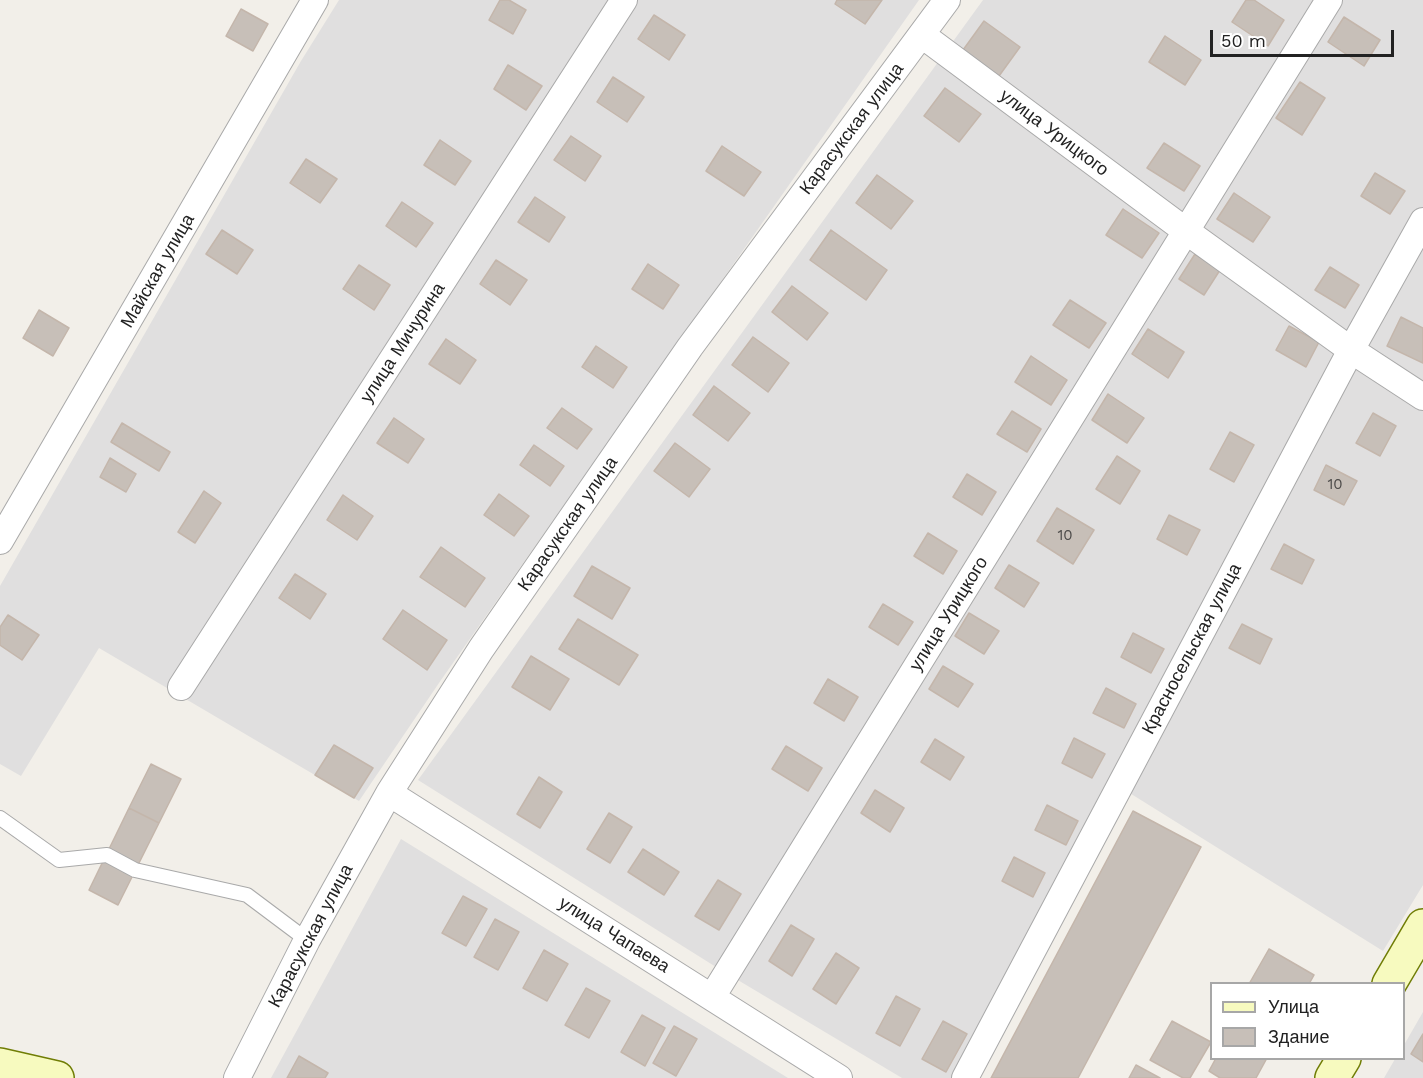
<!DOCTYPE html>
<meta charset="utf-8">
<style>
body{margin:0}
#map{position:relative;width:1423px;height:1078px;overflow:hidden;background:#f2efe9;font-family:"Work Sans",sans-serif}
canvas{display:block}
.legend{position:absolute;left:1210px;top:982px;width:195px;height:78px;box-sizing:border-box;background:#fff;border:2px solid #a7a7a7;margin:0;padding:8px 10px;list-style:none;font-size:18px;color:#222}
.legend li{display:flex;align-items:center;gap:12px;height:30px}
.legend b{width:30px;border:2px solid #a7a7a7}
.scale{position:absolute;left:1210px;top:30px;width:184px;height:27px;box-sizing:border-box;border:3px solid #222;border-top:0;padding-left:8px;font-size:18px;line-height:21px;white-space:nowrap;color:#222;-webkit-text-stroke:4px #fff;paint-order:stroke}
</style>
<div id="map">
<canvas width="1423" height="1078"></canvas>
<ul class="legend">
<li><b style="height:8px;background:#f7fabf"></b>Улица</li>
<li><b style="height:16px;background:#c7bfb8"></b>Здание</li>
</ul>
<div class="scale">50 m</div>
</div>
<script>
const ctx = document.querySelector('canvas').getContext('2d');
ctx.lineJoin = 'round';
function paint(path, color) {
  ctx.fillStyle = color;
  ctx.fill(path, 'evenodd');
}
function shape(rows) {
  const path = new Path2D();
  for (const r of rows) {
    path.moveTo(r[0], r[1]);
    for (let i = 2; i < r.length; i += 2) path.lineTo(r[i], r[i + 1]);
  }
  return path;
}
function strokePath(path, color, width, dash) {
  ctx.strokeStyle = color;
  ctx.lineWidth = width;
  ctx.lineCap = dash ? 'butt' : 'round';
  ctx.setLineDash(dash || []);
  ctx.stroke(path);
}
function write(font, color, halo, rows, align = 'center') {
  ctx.font = font + ' "Work Sans",sans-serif';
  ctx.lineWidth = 4.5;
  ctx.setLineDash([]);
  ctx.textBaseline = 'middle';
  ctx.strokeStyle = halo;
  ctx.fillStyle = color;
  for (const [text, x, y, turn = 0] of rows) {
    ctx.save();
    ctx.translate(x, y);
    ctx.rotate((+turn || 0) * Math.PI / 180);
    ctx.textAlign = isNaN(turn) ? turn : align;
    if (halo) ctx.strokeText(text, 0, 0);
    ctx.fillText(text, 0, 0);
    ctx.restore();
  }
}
paint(shape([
 [339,0,919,0,441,680,359,801,99,648,21,776,0,764,0,586,301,61],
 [983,0,1423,0,1423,885,1383,951,1120,787,960,1078,902,1078,716,967,418,780],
 [401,839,788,1078,271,1078],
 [1423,1012,1423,1078,1384,1078,1395,1059,1404,1058,1404,1045]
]), '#e0dfdf');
const building = shape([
 [500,0,509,0,526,10,513,34,489,20,500,0],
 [837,0,882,0,865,24,835,4,837,0],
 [1246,0,1254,0,1284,20,1268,46,1232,22,1246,0],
 [241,9,268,24,253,51,226,36,241,9],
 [654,15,685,35,669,60,638,39,654,15],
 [1344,17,1380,40,1364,66,1328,42,1344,17],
 [984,21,1020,47,999,76,963,50,984,21],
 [1165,36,1201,60,1185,85,1149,62,1165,36],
 [508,65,542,86,526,110,494,89,508,65],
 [613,77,644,97,627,122,597,102,613,77],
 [1300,82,1325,98,1302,135,1276,118,1300,82],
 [945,88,981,114,959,142,924,116,945,88],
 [571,136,601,156,585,181,554,160,571,136],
 [440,140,471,161,455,185,424,165,440,140],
 [1164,143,1200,166,1184,191,1147,168,1164,143],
 [722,146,761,172,744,196,706,171,722,146],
 [306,159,337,179,320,203,290,183,306,159],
 [1375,173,1405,191,1390,214,1361,196,1375,173],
 [877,175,913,201,891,229,856,203,877,175],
 [1234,193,1270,217,1253,242,1217,219,1234,193],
 [535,197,565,217,549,242,518,222,535,197],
 [402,202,433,223,416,247,386,226,402,202],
 [1123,209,1159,233,1142,258,1106,235,1123,209],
 [222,230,253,250,237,274,206,254,222,230],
 [831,230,887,270,866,300,810,260,831,230],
 [1195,254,1220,270,1204,295,1179,279,1195,254],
 [496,260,527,280,510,305,480,284,496,260],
 [648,264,679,285,663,309,632,289,648,264],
 [359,265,390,285,374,310,343,289,359,265],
 [1330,267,1359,285,1345,308,1315,290,1330,267],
 [792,286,828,313,807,340,772,312,792,286],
 [1070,300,1106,323,1089,348,1053,325,1070,300],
 [39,310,69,328,53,356,23,338,39,310],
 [1401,317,1423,328,1423,363,1387,346,1401,317],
 [1289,326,1319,342,1306,367,1276,350,1289,326],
 [1148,329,1184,352,1168,378,1132,354,1148,329],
 [753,337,789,363,768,392,732,365,753,337],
 [446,339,476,360,460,384,429,364,446,339],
 [596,346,627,367,613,388,582,367,596,346],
 [1031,356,1067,380,1051,405,1015,382,1031,356],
 [714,386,750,413,728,441,693,415,714,386],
 [1108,394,1144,418,1127,443,1092,420,1108,394],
 [562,408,592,429,577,449,547,428,562,408],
 [1012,411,1041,429,1027,452,997,434,1012,411],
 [1373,413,1396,426,1380,456,1356,443,1373,413],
 [394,418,424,439,408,463,377,443,394,418],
 [122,423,170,452,159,471,111,442,122,423],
 [1230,432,1254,445,1234,482,1210,469,1230,432],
 [675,443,710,469,689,497,654,471,675,443],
 [534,445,564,466,550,486,520,465,534,445],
 [1117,456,1140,471,1120,504,1096,489,1117,456],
 [110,458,136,474,126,492,100,477,110,458],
 [1326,465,1357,481,1344,505,1314,490,1326,465],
 [967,474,996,492,982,515,953,497,967,474],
 [204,491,221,503,195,543,178,532,204,491],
 [499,494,529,516,514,536,484,515,499,494],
 [343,495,373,516,357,540,327,520,343,495],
 [1057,508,1094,530,1073,564,1037,541,1057,508],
 [1169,515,1200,530,1187,555,1157,539,1169,515],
 [928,533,957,551,943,574,914,556,928,533],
 [1284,544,1314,560,1302,584,1271,569,1284,544],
 [441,547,485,578,465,607,420,577,441,547],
 [1009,565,1039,583,1024,607,995,588,1009,565],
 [592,566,630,588,612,619,574,596,592,566],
 [295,574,326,594,310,619,279,598,295,574],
 [883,604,913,622,898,645,869,627,883,604],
 [403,610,447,640,427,670,383,639,403,610],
 [969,613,999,631,984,654,955,636,969,613],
 [8,615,39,635,22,660,0,645,0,627,8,615],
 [578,619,638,655,619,685,559,649,578,619],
 [1242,624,1272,639,1260,664,1229,648,1242,624],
 [1133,633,1164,649,1151,673,1121,657,1133,633],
 [531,656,569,679,550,710,512,687,531,656],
 [943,666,973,684,958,707,929,689,943,666],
 [828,679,858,697,844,721,814,703,828,679],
 [1106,688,1136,704,1124,728,1093,713,1106,688],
 [1074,738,1105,754,1092,778,1062,763,1074,738],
 [935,739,964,757,950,780,921,762,935,739],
 [334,745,373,768,354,798,315,775,334,745],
 [786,746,822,768,808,791,772,769,786,746],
 [151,764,181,779,159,823,129,808,151,764],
 [539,777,562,792,540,828,517,814,539,777],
 [875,790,904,808,890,832,861,813,875,790],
 [1047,805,1078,821,1066,845,1035,830,1047,805],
 [129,808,159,823,118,905,89,890,129,808],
 [1133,811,1201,847,1078,1078,991,1078,1133,811],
 [609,813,632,827,610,863,587,849,609,813],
 [643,849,679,872,664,895,628,872,643,849],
 [1014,857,1045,873,1033,897,1002,881,1014,857],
 [718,880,741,894,719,930,695,916,718,880],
 [463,896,487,909,466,946,442,933,463,896],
 [495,919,519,932,498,970,474,957,495,919],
 [791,925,814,939,792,976,769,961,791,925],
 [1269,949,1314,975,1309,984,1249,984,1269,949],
 [544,950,568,964,547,1001,523,988,544,950],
 [836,953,859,968,836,1004,813,989,836,953],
 [586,988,610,1001,589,1038,565,1025,586,988],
 [896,996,920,1009,900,1046,876,1033,896,996],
 [642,1015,665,1028,645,1066,621,1052,642,1015],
 [943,1021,967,1034,946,1072,922,1059,943,1021],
 [1172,1021,1211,1042,1190,1078,1183,1078,1150,1060,1172,1021],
 [674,1026,697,1039,676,1076,653,1063,674,1026],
 [1423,1034,1423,1062,1411,1054,1423,1034],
 [299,1056,328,1073,325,1078,287,1078,299,1056],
 [1216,1058,1267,1058,1256,1078,1220,1078,1209,1071,1216,1058],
 [1136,1065,1160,1078,1129,1078,1136,1065]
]);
paint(building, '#c7bfb8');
strokePath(building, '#c4b6ab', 1.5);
const lane = shape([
 [0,818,59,860,107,855,135,870,247,895,307,940]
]);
const street = shape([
 [922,35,1186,231,1351,350,1423,397],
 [0,541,315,0],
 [181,687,624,0],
 [389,793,839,1078],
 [712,997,1329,0],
 [237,1078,307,940,389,793,481,649,690,347,947,0],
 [965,1078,1351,350,1423,221]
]);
const secondary = shape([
 [1389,984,1423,926],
 [0,1065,57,1078],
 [1332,1078,1344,1058]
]);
strokePath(lane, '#a9a9a9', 16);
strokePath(street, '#a9a9a9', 28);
strokePath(secondary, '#707d05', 36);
strokePath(lane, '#fff', 14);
strokePath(street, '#fff', 26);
strokePath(secondary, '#f7fabf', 33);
write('15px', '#4b4948', null, [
 ["10",1335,485],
 ["10",1065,536]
]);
write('18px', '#222', '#fff', [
 ["Карасукская улица",852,129,-53],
 ["улица Урицкого",1054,133,37],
 ["Майская улица",158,271,-60],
 ["улица Мичурина",403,343,-57],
 ["Карасукская улица",568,524,-55],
 ["улица Урицкого",949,614,-58],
 ["Красносельская улица",1192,649,-62],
 ["улица Чапаева",614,935,32],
 ["Карасукская улица",311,936,-62]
]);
</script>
